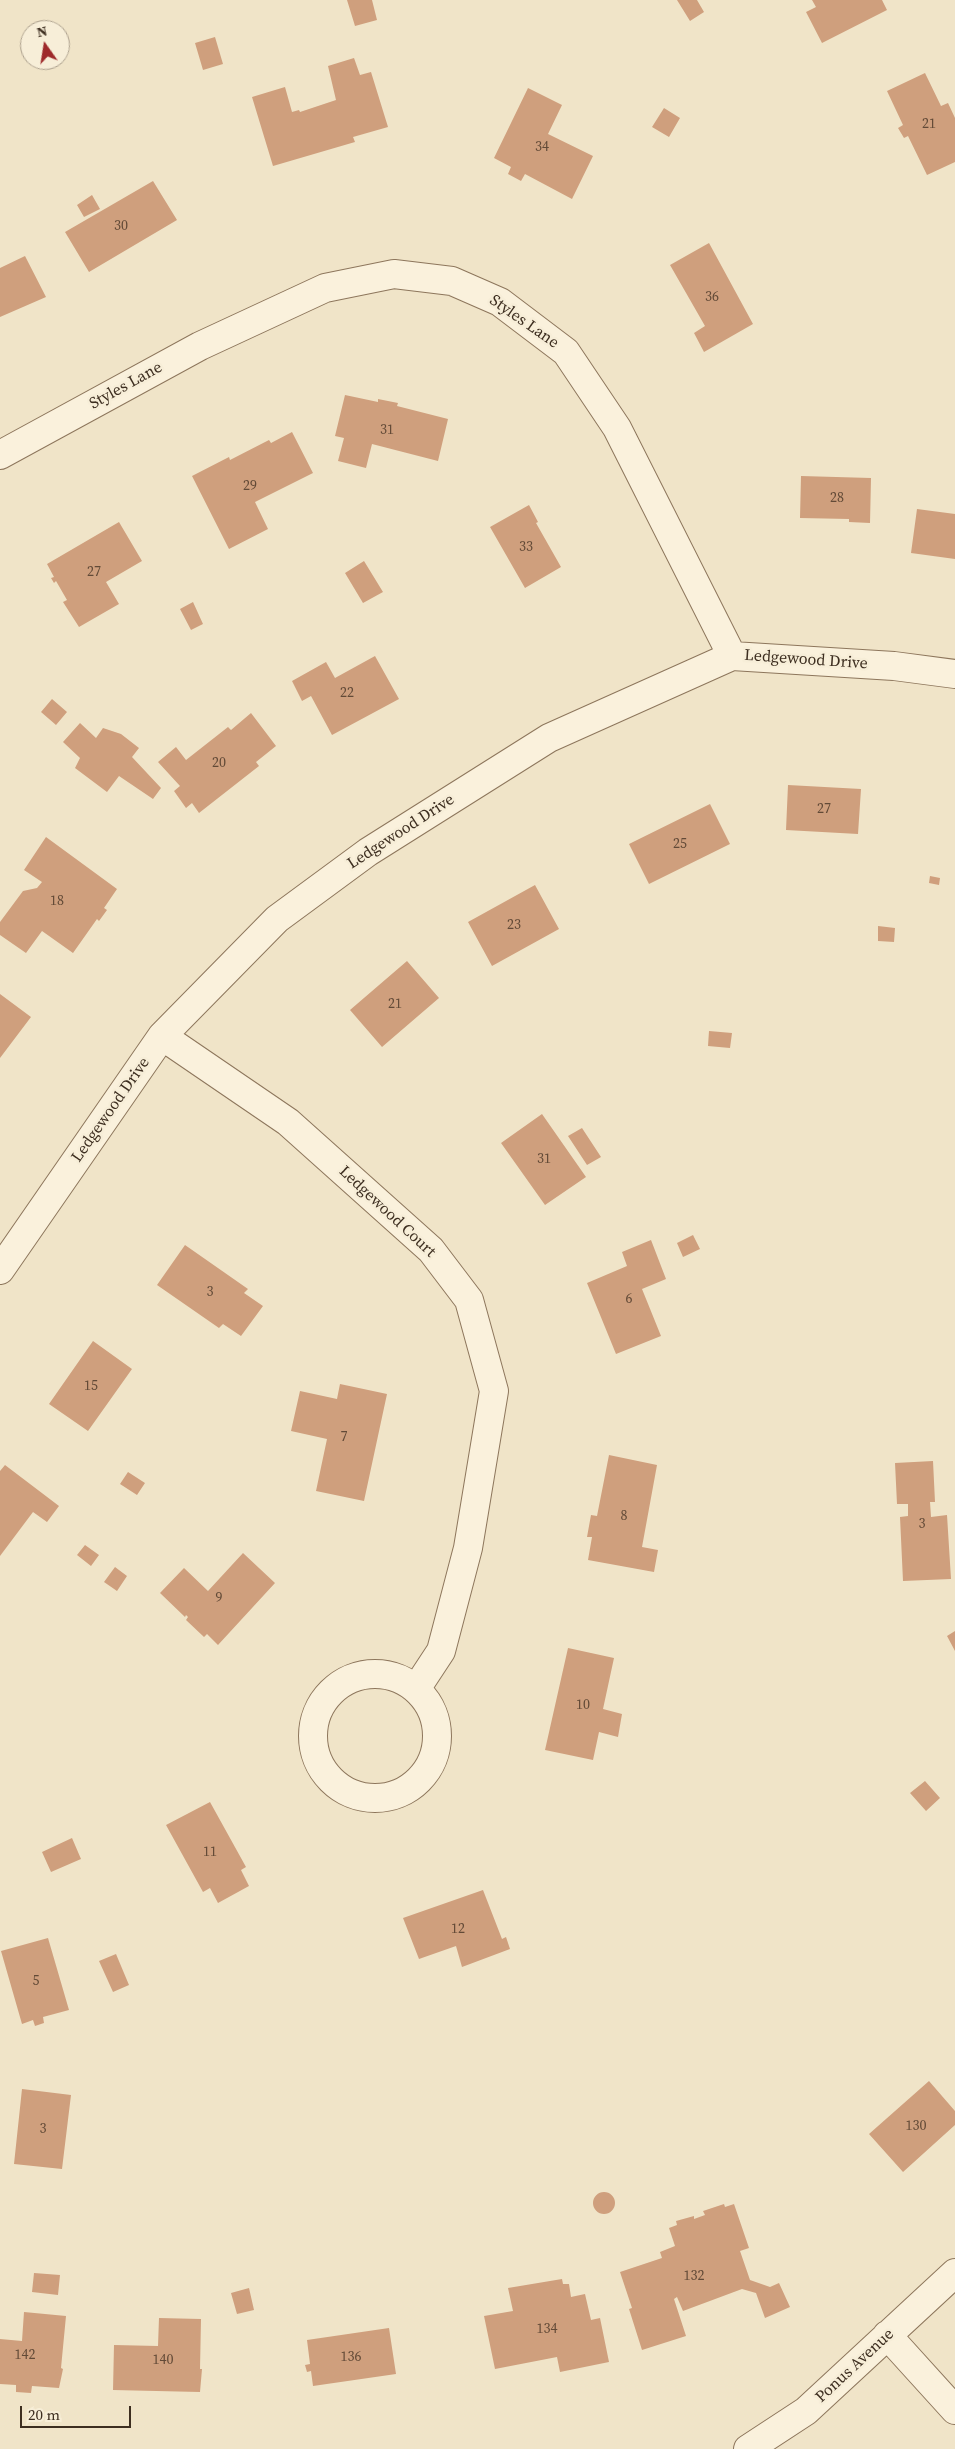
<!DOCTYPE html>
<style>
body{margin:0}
#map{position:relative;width:955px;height:2449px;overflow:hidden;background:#f0e4c8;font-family:"Source Serif 4",serif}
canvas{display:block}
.north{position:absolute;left:20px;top:20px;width:50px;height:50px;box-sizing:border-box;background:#f7eed8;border:1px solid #ada18e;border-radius:50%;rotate:347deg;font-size:14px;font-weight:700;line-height:20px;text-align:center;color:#3d2e20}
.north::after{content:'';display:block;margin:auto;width:18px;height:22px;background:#9e2a2b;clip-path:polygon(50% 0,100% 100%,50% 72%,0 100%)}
.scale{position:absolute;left:20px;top:2406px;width:111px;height:22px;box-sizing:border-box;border:2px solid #3d2e20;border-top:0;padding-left:6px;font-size:15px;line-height:18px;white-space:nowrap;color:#3d2e20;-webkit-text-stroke:4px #f7eed8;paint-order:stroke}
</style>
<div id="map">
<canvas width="955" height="2449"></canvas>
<div class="north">N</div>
<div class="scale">20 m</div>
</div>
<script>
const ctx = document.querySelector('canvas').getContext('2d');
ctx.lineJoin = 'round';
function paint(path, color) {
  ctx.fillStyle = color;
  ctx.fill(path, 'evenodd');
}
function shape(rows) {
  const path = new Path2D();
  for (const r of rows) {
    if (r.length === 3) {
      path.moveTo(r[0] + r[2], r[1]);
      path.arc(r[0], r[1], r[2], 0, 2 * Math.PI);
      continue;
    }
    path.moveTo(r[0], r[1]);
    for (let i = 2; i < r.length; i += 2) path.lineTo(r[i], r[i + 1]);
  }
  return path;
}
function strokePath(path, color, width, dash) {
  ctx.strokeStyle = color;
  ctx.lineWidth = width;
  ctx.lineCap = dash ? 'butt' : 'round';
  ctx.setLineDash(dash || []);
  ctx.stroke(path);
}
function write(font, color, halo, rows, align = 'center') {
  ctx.font = font + ' "Source Serif 4",serif';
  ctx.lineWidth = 5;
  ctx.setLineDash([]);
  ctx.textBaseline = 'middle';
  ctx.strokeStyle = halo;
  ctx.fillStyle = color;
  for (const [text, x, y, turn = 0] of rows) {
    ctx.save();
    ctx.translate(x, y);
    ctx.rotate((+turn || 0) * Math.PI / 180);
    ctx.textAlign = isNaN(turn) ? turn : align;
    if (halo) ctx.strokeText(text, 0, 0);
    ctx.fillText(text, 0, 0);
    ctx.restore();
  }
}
paint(shape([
 [347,0,372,0,377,20,355,26],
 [677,0,697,0,704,12,690,21],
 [812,0,882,0,887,10,822,43,806,12,816,7],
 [215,37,223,64,203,70,195,43],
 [354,58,360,75,371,72,388,127,353,137,355,142,273,166,252,97,285,87,292,112,299,110,300,112,336,100,328,66],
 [925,73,941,106,948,103,955,118,955,162,927,175,908,136,904,138,898,128,903,125,887,91],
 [528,88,562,105,548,134,593,156,572,199,525,174,521,181,508,174,511,167,494,158],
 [664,108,680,118,669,137,652,127],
 [153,181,177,220,89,272,65,232],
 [92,195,100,209,84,217,77,205],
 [709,243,753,324,704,352,694,333,705,326,670,265],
 [25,256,46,297,0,317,0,268],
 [345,395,378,402,378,399,398,403,397,406,448,419,438,461,372,444,366,468,338,461,344,438,335,436],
 [292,432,313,473,255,502,268,529,229,549,192,476,229,457,230,460,269,440,271,443],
 [801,476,871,478,870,523,849,522,849,519,800,518],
 [529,505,538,522,536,523,561,567,525,588,490,527],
 [917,509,955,514,955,559,911,553],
 [119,522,142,561,106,582,119,604,79,627,63,602,67,600,56,581,54,583,51,578,54,577,47,564],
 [364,561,383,592,363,603,345,573],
 [193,602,203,624,191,630,180,609],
 [375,656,399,699,332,735,311,696,302,701,292,681,326,662,335,678],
 [52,699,67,712,56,725,41,712],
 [251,713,276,746,256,762,259,766,199,813,192,803,186,808,174,791,180,786,158,762,176,747,186,760,228,727,231,730],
 [80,723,96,738,103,728,121,734,139,748,132,757,161,788,153,799,119,776,107,792,75,768,80,758,63,742],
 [788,785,861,789,858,834,786,830],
 [710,804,730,844,649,884,629,844],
 [46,837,117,889,104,908,107,910,99,921,97,919,73,953,42,931,26,953,0,935,0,922,23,891,37,888,42,882,24,870],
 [930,876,940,878,939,885,929,883],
 [535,885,559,929,492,966,468,922],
 [878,926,895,928,894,942,878,941],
 [407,961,439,998,382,1047,350,1010],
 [0,994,31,1017,0,1058],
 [709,1031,732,1033,730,1048,708,1046],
 [542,1114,586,1177,545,1205,501,1143],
 [582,1128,601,1157,587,1165,568,1136],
 [693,1235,700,1249,683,1257,677,1243],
 [651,1240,666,1279,642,1289,661,1336,616,1354,587,1283,627,1266,622,1252],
 [185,1245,248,1289,244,1293,263,1306,241,1336,223,1324,219,1328,157,1285],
 [93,1341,132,1369,88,1431,49,1404],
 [340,1384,387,1394,364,1501,316,1491,327,1439,291,1431,300,1391,337,1399],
 [609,1455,657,1465,642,1547,658,1550,654,1572,588,1560,592,1537,587,1537,591,1515,597,1516],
 [933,1461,935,1502,930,1502,931,1517,947,1515,951,1579,903,1581,900,1517,908,1516,908,1504,897,1504,895,1463],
 [5,1465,59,1506,47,1522,33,1512,0,1556,0,1471],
 [128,1472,145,1483,137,1495,120,1484],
 [85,1545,99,1555,91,1566,77,1555],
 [243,1553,275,1583,218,1645,207,1634,204,1637,186,1620,188,1617,186,1615,185,1617,160,1593,184,1568,208,1591],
 [115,1567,127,1576,117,1591,104,1582],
 [955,1631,955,1651,947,1636],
 [568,1648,614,1658,603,1709,622,1714,618,1737,599,1732,593,1760,545,1750],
 [925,1781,940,1798,926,1811,910,1793],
 [210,1802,246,1867,241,1870,249,1886,218,1903,210,1888,203,1892,166,1825],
 [72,1838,81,1859,51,1872,42,1852],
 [483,1890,502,1939,506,1937,510,1949,462,1967,456,1946,419,1959,403,1918],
 [48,1938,69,2010,43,2017,44,2023,35,2026,33,2020,22,2024,1,1951],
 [116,1954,129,1985,113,1992,99,1961],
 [929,2081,955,2111,955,2125,903,2172,869,2134],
 [22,2089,71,2095,62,2169,14,2164],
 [604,2203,11],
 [724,2204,725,2207,734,2204,749,2248,740,2251,750,2280,770,2287,779,2283,790,2307,765,2318,756,2293,742,2289,683,2311,677,2297,674,2299,686,2336,642,2350,629,2309,632,2308,620,2272,662,2258,660,2252,675,2246,669,2228,677,2225,676,2221,694,2216,694,2219,705,2215,703,2211],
 [34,2273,60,2275,58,2295,32,2292],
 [562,2279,563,2284,569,2284,571,2297,585,2294,591,2320,600,2318,609,2362,560,2372,557,2357,495,2369,484,2316,513,2311,508,2288],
 [249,2288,254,2310,237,2314,231,2293],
 [24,2312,66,2316,61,2368,63,2369,59,2388,32,2386,31,2393,16,2392,16,2385,0,2384,0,2339,22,2341],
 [159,2318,201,2319,200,2369,202,2369,200,2392,113,2390,114,2345,158,2346],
 [389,2328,396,2374,313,2386,311,2371,307,2372,305,2365,310,2364,307,2340]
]), '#cf9f7d');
const minor = shape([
 [0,455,200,346,325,288,394,274,452,281,500,302,566,352,617,428,732,656],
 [162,1036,288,1122,431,1250,469,1300,494,1391,468,1548,441,1651,416,1689],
 [0,1270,162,1036,277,919,368,852,549,738,732,656,894,666,955,674],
 [375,1736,62],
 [887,2335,955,2410],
 [748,2449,806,2411,955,2273]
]);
strokePath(minor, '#8d765c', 30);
strokePath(minor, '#faf1dc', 28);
write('14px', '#624a37', null, [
 ["21",929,124],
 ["34",542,147],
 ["30",121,226],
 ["36",712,297],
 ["31",387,430],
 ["29",250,486],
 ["28",837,498],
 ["33",526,547],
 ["27",94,572],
 ["22",347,693],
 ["20",219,763],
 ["27",824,809],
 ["25",680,844],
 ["18",57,901],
 ["23",514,925],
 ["21",395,1004],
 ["31",544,1159],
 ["3",210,1292],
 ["6",629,1299],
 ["15",91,1386],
 ["7",344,1437],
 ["8",624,1516],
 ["3",922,1524],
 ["9",219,1598],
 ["10",583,1705],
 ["11",210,1852],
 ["12",458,1929],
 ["5",36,1981],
 ["130",916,2126],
 ["3",43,2129],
 ["132",694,2276],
 ["134",547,2329],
 ["142",25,2355],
 ["136",351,2357],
 ["140",163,2360]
]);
write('16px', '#3d2e20', '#f7eed8', [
 ["Styles Lane",524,322,35],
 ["Styles Lane",126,386,-29],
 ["Ledgewood Drive",806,660,4],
 ["Ledgewood Drive",401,832,-33],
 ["Ledgewood Drive",111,1110,-55],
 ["Ledgewood Court",387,1212,43],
 ["Ponus Avenue",855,2366,-43]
]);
</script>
